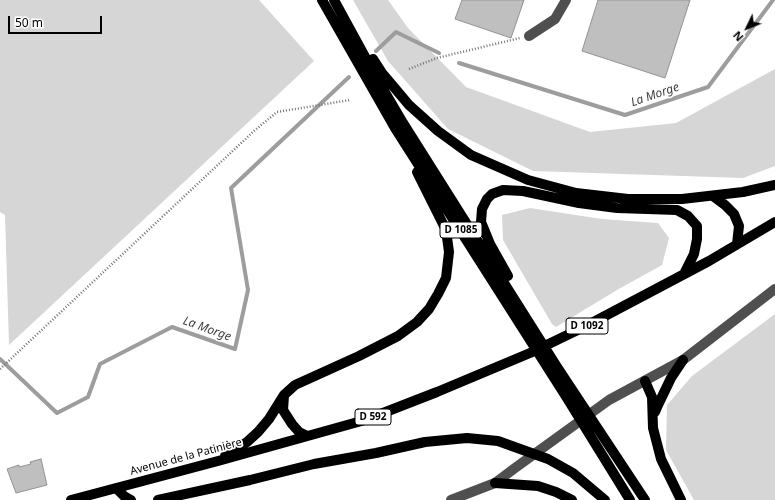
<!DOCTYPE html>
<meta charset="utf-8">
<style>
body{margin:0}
#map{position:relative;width:775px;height:500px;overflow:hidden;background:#fff;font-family:"Noto Sans",sans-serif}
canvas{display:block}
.north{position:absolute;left:727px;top:8px;width:40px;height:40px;-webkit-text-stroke:3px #fff;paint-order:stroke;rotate:227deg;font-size:11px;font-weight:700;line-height:16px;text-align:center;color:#000}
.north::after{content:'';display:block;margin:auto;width:14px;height:18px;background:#000;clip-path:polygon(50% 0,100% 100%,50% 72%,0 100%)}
.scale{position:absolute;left:8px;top:16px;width:94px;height:18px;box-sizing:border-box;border:2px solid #000;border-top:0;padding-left:5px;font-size:12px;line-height:14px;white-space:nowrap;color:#000;-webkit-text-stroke:3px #fff;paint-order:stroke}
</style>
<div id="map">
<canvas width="775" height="500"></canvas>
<div class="north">N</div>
<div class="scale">50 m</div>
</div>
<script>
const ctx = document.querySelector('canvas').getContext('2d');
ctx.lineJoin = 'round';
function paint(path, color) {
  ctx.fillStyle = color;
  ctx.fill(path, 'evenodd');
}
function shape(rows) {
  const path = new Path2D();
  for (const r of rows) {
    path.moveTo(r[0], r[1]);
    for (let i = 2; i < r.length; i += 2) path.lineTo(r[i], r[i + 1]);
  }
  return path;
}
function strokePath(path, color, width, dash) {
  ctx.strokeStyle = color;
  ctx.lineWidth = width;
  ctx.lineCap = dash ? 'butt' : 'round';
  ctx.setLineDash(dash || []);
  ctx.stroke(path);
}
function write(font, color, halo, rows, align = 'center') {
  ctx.font = font + ' "Noto Sans",sans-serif';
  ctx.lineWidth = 3.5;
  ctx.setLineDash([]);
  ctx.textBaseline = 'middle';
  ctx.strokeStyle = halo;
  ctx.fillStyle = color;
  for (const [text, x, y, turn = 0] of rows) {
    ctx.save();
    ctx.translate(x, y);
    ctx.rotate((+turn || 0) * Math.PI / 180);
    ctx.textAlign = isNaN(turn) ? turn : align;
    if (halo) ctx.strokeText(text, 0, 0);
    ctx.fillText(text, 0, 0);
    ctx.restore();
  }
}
paint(shape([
 [0,0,259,0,314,61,9,345,5,215,0,212],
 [353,0,388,0,408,28,466,87,590,132,676,123,775,69,775,166,743,178,533,171,448,129,388,61],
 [530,208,602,219,658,223,669,238,662,265,617,290,556,327,552,324,503,240,502,215],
 [775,314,775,500,694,500,666,450,667,405,692,376]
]), '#d6d6d6');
strokePath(shape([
 [376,51,396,32,439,53],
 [459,63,625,115,708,87,773,0],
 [0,359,57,413,88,397,100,364,172,327,235,349,248,290,231,188,349,77]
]), '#9d9d9d', 4);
const building = shape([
 [462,0,524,0,511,38,455,19,462,0],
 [598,0,690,0,665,78,582,51,598,0],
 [41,459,47,485,16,493,7,469,19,465,19,467,31,464,30,462,41,459]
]);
paint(building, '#bfbfbf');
strokePath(building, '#939393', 1);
strokePath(shape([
 [409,69,437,58,520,38],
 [0,369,254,131,277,112,350,100]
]), '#717171', 2.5, [1, 2]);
strokePath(shape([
 [529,36,555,19,566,0],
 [451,500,495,483,515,468,609,400,683,360,775,289]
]), '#4f4f4f', 10);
strokePath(shape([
 [322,0,395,128,567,398,630,500],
 [334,0,376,77,403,123,557,367,645,500],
 [373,59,382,73,409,105,438,131,471,155,528,180,576,193,628,199,682,199,743,192,775,185],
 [713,196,725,205,734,214,739,226,737,244],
 [508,276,490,244,481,222,482,209,487,199,492,194,503,190,523,191,579,203,617,208,677,210,688,216,697,226,697,239,694,254,684,274],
 [645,381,652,397,653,428,661,459,681,500],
 [284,396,283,410,292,424,299,432,307,436],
 [655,412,658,405,671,378,683,360],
 [225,456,247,442,258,432,269,419,284,395,295,385,359,356,398,336,417,322,429,309,438,294,446,278,449,252,446,230,417,172],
 [495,483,538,486,556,492,572,500],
 [116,488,124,496,131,500],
 [71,500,218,461,365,420,437,392,530,353,586,326,709,261,775,222],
 [158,500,250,480,314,464,376,453,425,442,467,438,498,441,548,459,573,473,605,500]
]), '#000', 10);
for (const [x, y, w] of [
 [461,230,42],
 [587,326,42],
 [373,417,36]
]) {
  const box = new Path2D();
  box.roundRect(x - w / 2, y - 8, w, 16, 3);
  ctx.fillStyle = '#fff';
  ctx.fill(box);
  strokePath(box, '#000', 1);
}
write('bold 10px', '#000', null, [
 ["D 1085",461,230],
 ["D 1092",587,326],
 ["D 592",373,417]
]);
write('11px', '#000', '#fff', [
 ["Avenue de la Patinière",186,457,-15]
]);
write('italic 12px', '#3e3e3e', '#fff', [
 ["La Morge",655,95,-19],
 ["La Morge",207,329,20]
]);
</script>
